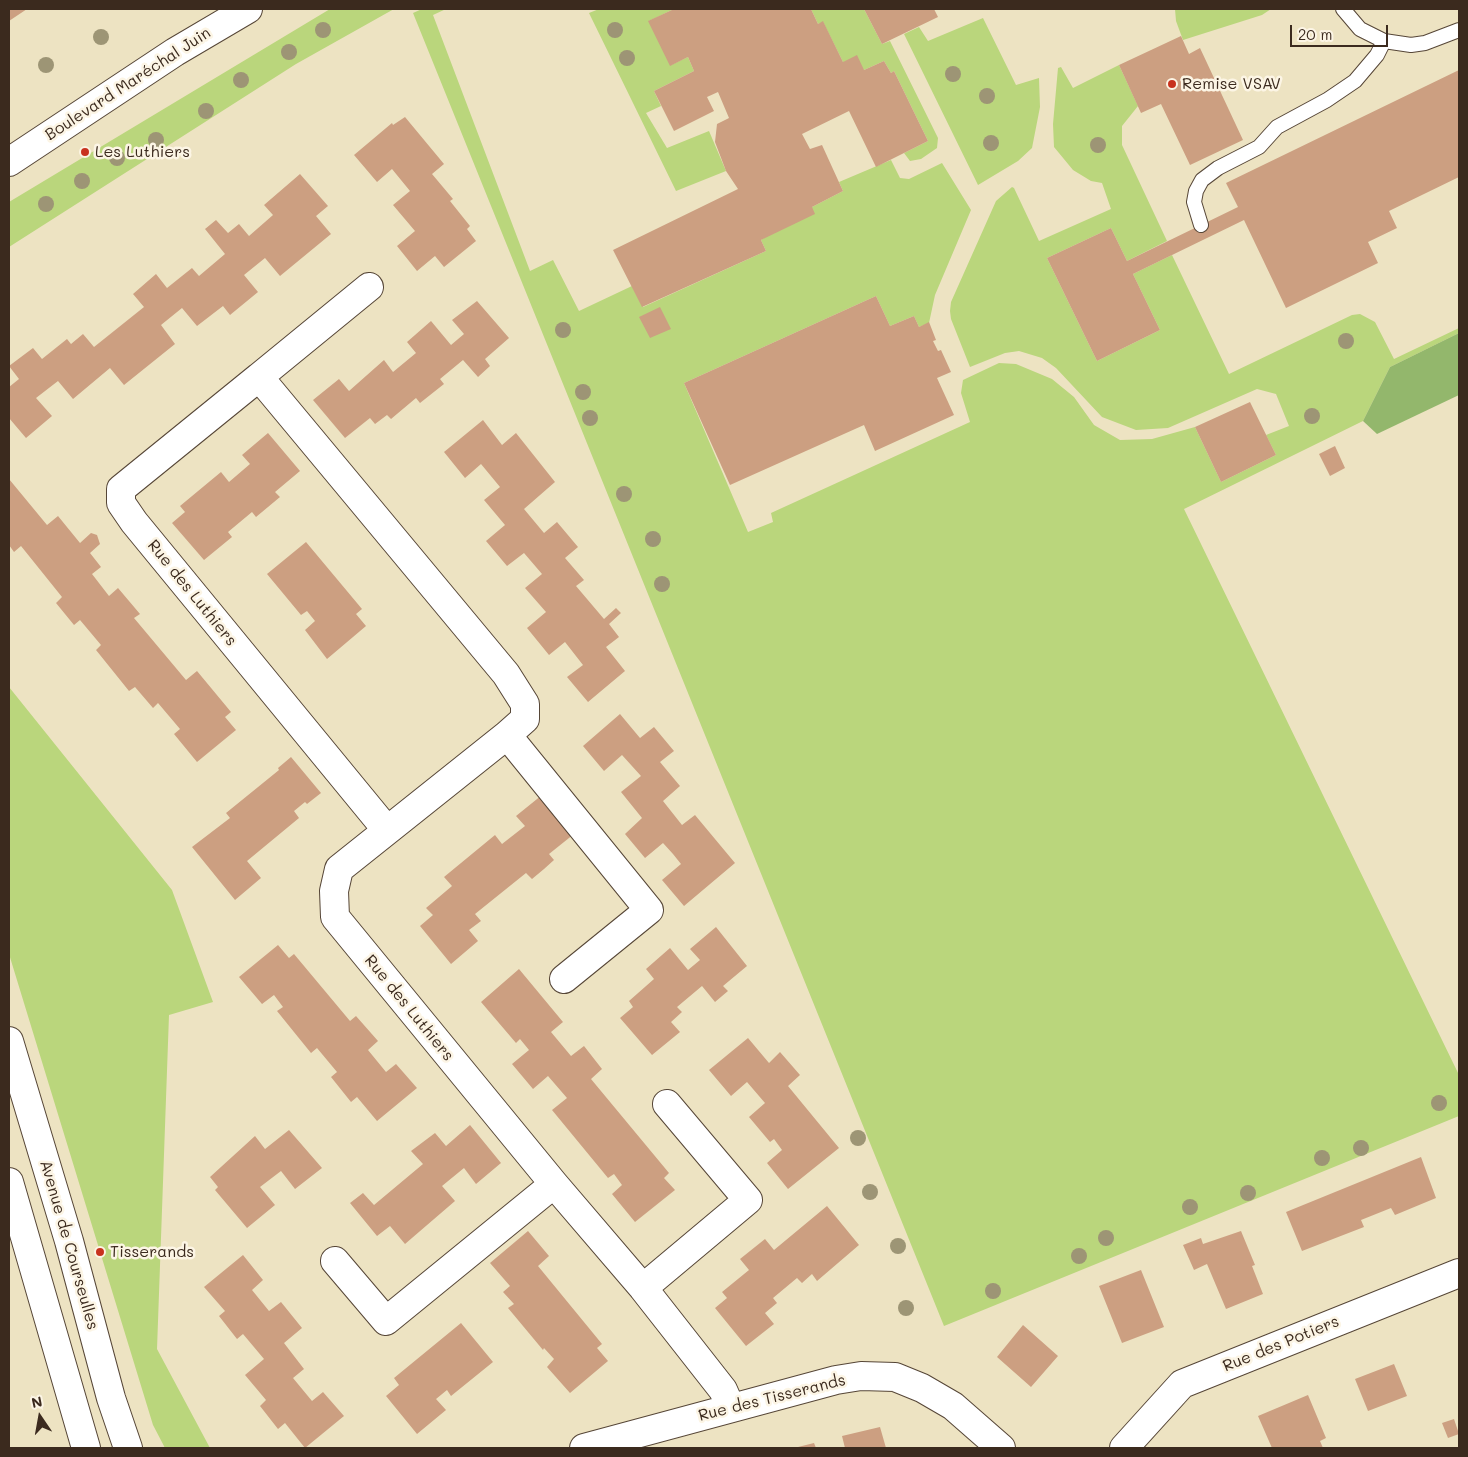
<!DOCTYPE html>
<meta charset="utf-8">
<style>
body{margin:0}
#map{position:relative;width:1468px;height:1457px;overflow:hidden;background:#ede3c2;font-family:Mali,sans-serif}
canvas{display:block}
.frame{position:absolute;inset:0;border:10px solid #3b2a1e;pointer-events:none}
.north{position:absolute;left:15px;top:1392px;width:50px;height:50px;-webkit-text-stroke:4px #fcf5e5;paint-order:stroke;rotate:348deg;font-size:14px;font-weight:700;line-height:20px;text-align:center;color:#3b2a1e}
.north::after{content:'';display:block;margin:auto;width:18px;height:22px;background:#3b2a1e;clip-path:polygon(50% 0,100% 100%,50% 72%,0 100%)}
.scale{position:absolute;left:1290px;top:25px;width:98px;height:22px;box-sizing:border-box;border:2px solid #3b2a1e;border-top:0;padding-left:6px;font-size:15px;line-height:18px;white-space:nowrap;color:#3b2a1e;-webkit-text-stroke:4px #fcf5e5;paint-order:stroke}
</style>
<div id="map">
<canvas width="1468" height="1457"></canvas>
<div class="frame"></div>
<div class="north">N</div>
<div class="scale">20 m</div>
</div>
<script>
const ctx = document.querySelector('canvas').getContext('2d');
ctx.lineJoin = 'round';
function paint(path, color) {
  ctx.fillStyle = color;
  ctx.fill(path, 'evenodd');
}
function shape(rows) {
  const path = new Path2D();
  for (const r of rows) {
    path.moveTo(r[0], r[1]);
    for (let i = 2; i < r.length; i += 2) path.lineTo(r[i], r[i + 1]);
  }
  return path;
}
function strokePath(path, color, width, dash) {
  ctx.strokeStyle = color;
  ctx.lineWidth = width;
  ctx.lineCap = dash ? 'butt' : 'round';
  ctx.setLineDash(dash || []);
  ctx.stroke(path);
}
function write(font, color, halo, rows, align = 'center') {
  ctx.font = font + ' Mali,sans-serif';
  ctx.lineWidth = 5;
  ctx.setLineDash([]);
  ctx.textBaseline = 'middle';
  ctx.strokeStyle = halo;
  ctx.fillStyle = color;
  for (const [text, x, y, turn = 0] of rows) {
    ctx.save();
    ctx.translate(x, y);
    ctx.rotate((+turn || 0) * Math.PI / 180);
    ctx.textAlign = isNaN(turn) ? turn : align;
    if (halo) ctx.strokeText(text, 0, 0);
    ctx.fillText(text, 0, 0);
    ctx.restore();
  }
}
paint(shape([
 [330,9,394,9,296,64,9,247,9,202],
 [422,9,446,9,433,15,530,271,553,260,579,311,632,286,643,307,766,251,761,240,812,207,843,191,839,182,891,160,900,178,909,179,942,163,971,210,935,295,929,323,919,327,914,316,890,326,876,296,684,383,748,532,773,522,771,513,970,422,961,393,963,380,999,363,1016,364,1052,379,1074,397,1094,425,1120,440,1152,439,1195,427,1221,482,1276,455,1266,435,1289,426,1276,394,1257,389,1168,428,1136,430,1102,417,1056,368,1042,358,1019,351,1005,353,970,367,951,319,950,311,951,302,996,201,1012,187,1014,188,1039,241,1111,209,1102,183,1091,181,1073,170,1054,147,1053,124,1058,68,1061,67,1073,88,1119,65,1138,106,1122,126,1122,145,1167,241,1127,261,1111,228,1047,258,1097,361,1160,330,1133,274,1172,255,1229,374,1352,315,1360,314,1375,322,1394,359,1459,328,1459,333,1390,367,1363,421,1184,509,1459,1075,1459,1116,944,1326,413,13],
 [599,9,674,9,649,21,671,65,688,57,694,71,654,91,661,106,646,113,667,148,709,131,726,171,676,191,589,13],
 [811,9,864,9,882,44,890,41,938,138,937,148,921,159,910,161,904,153,928,141,894,71,891,73,884,61,864,70,843,62,823,22,818,24],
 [1175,9,1271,9,1262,15,1183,40,1176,21],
 [983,18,1016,85,1039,78,1040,107,1032,148,1018,161,978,185,904,34,919,27,928,41],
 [9,687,172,890,213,1002,169,1015,157,1349,210,1448,165,1448,153,1425,9,954]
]), '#bad67c');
paint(shape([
 [1459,333,1459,395,1377,434,1363,421,1390,367]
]), '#93b76c');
paint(shape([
 [9,9,27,9,9,21],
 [674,9,811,9,818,24,823,21,843,62,857,55,864,70,884,61,891,73,894,71,928,141,876,167,849,111,802,134,810,149,822,145,843,191,812,207,815,214,761,240,766,251,642,307,613,250,738,189,726,171,715,142,717,124,729,118,718,92,707,97,714,111,674,131,654,91,694,71,688,57,670,66,648,21],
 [864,9,934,9,938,17,882,44],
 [1181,36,1189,54,1200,48,1243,140,1190,165,1161,104,1141,113,1119,65],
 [1459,70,1459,177,1389,211,1397,228,1368,242,1378,263,1286,308,1244,220,1133,274,1160,330,1097,361,1047,258,1111,228,1127,261,1238,207,1226,183],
 [405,117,444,164,432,174,453,199,450,201,470,226,467,229,476,241,444,267,435,256,417,271,397,246,415,231,393,205,410,191,392,169,377,182,354,155,392,123,393,125],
 [300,174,328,206,316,216,331,234,280,276,265,258,244,275,258,292,230,315,223,306,197,326,182,308,161,325,175,344,124,385,110,368,73,399,58,381,36,398,52,416,26,438,9,418,9,387,19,379,9,366,33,348,42,359,67,339,71,344,83,334,94,347,144,307,133,294,156,274,167,288,192,268,199,276,225,254,205,229,216,220,228,233,239,224,249,236,273,215,264,205],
 [876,296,890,326,914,316,919,327,929,322,936,340,933,341,938,351,941,350,951,372,937,378,954,415,875,451,864,425,730,485,684,383],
 [477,301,509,338,485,359,490,366,478,377,463,360,440,379,444,384,420,403,416,398,391,419,387,415,375,424,370,418,345,438,313,400,339,379,349,391,384,360,393,372,416,353,407,342,431,321,451,345,464,334,452,320],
 [660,307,671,329,650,338,639,317],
 [1250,402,1276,455,1221,482,1195,427],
 [483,420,502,445,516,433,555,482,524,509,544,533,557,522,578,547,565,558,584,580,576,586,604,619,616,608,621,613,609,624,619,637,606,647,625,671,588,702,567,677,583,665,565,642,549,655,527,628,546,612,525,588,542,574,524,553,507,566,486,541,505,525,484,500,500,487,481,464,465,478,444,452],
 [268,433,300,471,275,492,280,497,256,517,252,512,228,532,232,537,204,560,172,523,185,512,180,506,221,472,229,482,250,464,242,455],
 [1335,446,1345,468,1330,476,1319,454],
 [9,479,47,525,58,516,80,543,91,533,97,535,100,544,90,553,101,567,92,574,109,596,118,588,140,614,134,618,186,680,197,671,231,712,225,717,236,730,197,762,174,734,180,729,158,703,153,708,135,687,129,691,96,650,101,645,80,620,74,625,56,603,62,597,21,546,14,552,9,545],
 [306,542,362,609,356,614,366,626,327,659,305,630,315,621,307,611,301,615,267,574],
 [620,714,640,738,654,727,674,751,660,762,680,786,663,801,682,825,695,815,735,863,684,906,662,880,681,864,673,854,663,843,645,858,625,834,642,818,621,792,641,776,622,755,604,771,583,746],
 [291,757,321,793,307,804,305,802,294,811,299,818,247,861,261,878,235,900,192,847,230,818,226,813,279,770,278,768],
 [542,795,574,834,549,854,554,860,544,869,532,879,526,873,475,914,481,921,469,930,478,941,451,964,420,926,433,915,426,908,452,886,444,877,495,835,502,844,525,826,516,816],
 [716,927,747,966,723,986,728,991,715,1002,702,986,677,1007,682,1012,671,1022,680,1032,652,1055,620,1018,633,1007,629,1001,654,979,646,969,670,948,688,970,700,960,690,949],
 [278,945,289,958,294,954,350,1021,356,1016,378,1041,368,1050,386,1072,396,1064,417,1088,377,1121,357,1097,351,1102,331,1077,337,1072,317,1048,311,1053,298,1037,277,1011,283,1007,274,995,262,1004,239,977],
 [519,969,563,1022,551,1032,571,1056,584,1046,602,1069,591,1079,669,1173,664,1178,675,1190,635,1222,612,1194,622,1185,614,1174,608,1178,552,1110,567,1098,548,1076,533,1089,512,1064,529,1050,520,1039,516,1043,481,1002],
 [748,1038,769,1063,780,1052,800,1075,788,1086,839,1148,788,1189,767,1163,782,1150,774,1139,770,1142,749,1117,765,1103,747,1082,731,1096,709,1070],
 [470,1125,501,1163,476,1184,464,1168,442,1186,455,1201,405,1244,390,1226,377,1236,350,1203,363,1193,374,1205,423,1164,411,1151,435,1133,446,1146],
 [289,1130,322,1168,295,1189,281,1171,260,1187,275,1205,247,1228,215,1190,218,1187,210,1177,255,1136,265,1149],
 [1421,1157,1436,1198,1395,1215,1391,1208,1361,1220,1364,1227,1302,1251,1286,1212],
 [827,1206,859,1245,817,1281,812,1274,802,1283,797,1278,773,1298,777,1303,765,1313,774,1324,746,1346,715,1308,727,1298,722,1292,749,1270,740,1259,765,1239,774,1250],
 [528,1231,549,1256,538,1266,602,1344,597,1348,608,1361,570,1393,547,1367,554,1359,544,1348,543,1350,508,1308,514,1304,503,1292,510,1286,490,1263],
 [1241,1231,1255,1265,1252,1266,1263,1294,1226,1309,1207,1264,1194,1270,1183,1245,1201,1238,1203,1244],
 [243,1255,263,1280,252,1290,269,1311,281,1302,302,1328,284,1343,304,1369,293,1378,312,1401,323,1392,344,1416,305,1448,285,1423,278,1429,260,1406,266,1400,245,1375,264,1359,243,1334,237,1339,219,1316,225,1311,204,1287],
 [1141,1270,1164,1327,1122,1343,1099,1286],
 [461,1323,493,1362,451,1396,447,1390,436,1399,446,1410,417,1434,386,1396,399,1385,394,1378],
 [1023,1325,1058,1356,1031,1387,997,1357],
 [1394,1364,1407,1396,1368,1411,1355,1379],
 [1308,1395,1326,1438,1320,1441,1323,1448,1272,1448,1258,1416],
 [1454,1419,1459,1434,1448,1438,1442,1423],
 [880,1427,886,1448,845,1448,842,1436],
 [814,1443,816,1448,794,1448]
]), '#cc9f81');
const lane = shape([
 [1343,9,1360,29,1384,41,1411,45,1425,43,1459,30],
 [1201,225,1194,202,1196,191,1202,180,1218,168,1259,147,1277,127,1327,100,1355,81,1377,55,1384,41]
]);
const street = shape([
 [259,377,369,287],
 [507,735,649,910,564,979],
 [386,829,134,522,121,503,121,489,259,377,506,674,525,704,525,719,507,735,339,869,334,891,335,917,554,1184,643,1288,723,1390,731,1408],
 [335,1261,386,1321,554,1184],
 [643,1288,748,1200,667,1104],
 [584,1448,836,1380,861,1376,895,1377,922,1388,953,1406,1001,1448],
 [1124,1448,1182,1384,1459,1273]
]);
const secondary = shape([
 [9,162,175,52,248,9],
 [9,1041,69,1241,111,1398,128,1448],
 [9,1182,86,1448]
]);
strokePath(lane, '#564637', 16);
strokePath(street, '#564637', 30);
strokePath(secondary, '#564637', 30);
strokePath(lane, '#fff', 14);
strokePath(street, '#fff', 28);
strokePath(secondary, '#fff', 28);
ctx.fillStyle = '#9d9575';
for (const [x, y] of [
 [323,30],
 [615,30],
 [101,37],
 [289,52],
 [627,58],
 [46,65],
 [953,74],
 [241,80],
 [987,96],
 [206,111],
 [156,140],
 [991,143],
 [1098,145],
 [117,158],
 [82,181],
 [46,204],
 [563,330],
 [1346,341],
 [583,392],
 [1312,416],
 [590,418],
 [624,494],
 [653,539],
 [662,584],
 [1439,1103],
 [858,1138],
 [1361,1148],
 [1322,1158],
 [870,1192],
 [1248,1193],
 [1190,1207],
 [1106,1238],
 [898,1246],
 [1079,1256],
 [993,1291],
 [906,1308]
]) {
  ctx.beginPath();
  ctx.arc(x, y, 8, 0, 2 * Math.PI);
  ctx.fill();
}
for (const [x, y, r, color] of [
 [1172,84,5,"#c8321e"],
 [85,152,5,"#c8321e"],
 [100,1252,5,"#c8321e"]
]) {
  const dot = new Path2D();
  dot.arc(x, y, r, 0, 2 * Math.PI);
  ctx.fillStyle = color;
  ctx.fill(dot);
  strokePath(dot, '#fcf5e5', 2);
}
write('16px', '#3b2a1e', '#fcf5e5', [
 ["Boulevard Maréchal Juin",128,84,-33],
 ["Rue des Luthiers",192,593,51],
 ["Rue des Luthiers",409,1008,51],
 ["Avenue de Courseulles",69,1245,74],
 ["Rue des Potiers",1281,1344,-22],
 ["Rue des Tisserands",772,1398,-14]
]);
write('16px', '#3b2a1e', '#fcf5e5', [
 ["Remise VSAV",1182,84],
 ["Les Luthiers",95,152],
 ["Tisserands",110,1252]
], 'left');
</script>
